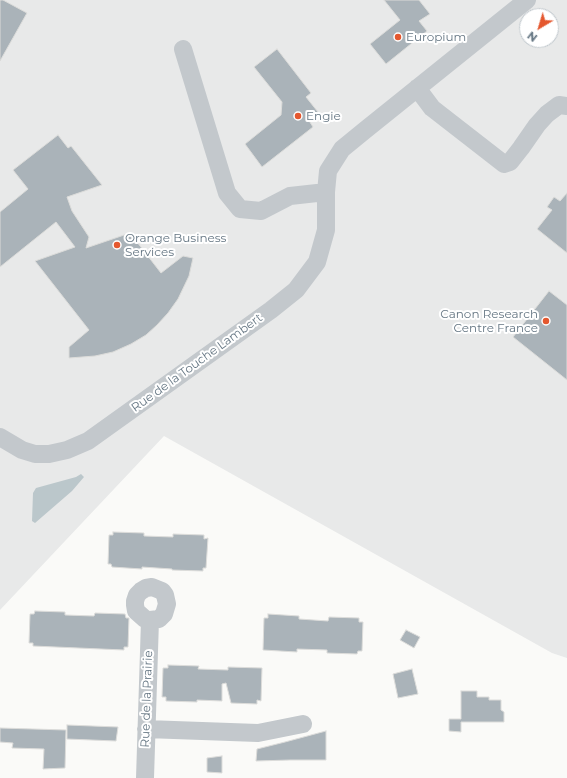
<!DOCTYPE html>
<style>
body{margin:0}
#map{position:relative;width:567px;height:778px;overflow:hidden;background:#fafaf8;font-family:Montserrat,sans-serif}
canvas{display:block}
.north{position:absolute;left:519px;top:8px;width:40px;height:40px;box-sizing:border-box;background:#fff;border:1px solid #c1c8cd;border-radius:50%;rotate:218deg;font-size:11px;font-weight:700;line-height:16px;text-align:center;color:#657683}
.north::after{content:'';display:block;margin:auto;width:14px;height:18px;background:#e4572e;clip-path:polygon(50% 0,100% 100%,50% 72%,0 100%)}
</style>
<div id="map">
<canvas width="567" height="778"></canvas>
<div class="north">N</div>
</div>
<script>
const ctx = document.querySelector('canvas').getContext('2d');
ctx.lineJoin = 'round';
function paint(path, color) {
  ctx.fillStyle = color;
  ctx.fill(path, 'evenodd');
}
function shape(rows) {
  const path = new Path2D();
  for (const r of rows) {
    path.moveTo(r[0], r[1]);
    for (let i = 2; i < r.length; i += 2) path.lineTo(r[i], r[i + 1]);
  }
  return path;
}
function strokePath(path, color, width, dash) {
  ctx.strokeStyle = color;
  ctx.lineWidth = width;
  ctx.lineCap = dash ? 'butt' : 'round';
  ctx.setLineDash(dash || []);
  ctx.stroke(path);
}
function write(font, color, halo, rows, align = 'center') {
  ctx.font = font + ' Montserrat,sans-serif';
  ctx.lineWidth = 4;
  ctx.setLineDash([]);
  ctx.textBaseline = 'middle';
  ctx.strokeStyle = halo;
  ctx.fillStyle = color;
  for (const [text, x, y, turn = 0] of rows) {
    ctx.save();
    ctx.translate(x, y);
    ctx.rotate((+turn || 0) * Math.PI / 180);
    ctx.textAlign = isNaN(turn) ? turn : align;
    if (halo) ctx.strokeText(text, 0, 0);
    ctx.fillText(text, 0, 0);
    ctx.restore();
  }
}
paint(shape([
 [0,0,567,0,567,658,552,653,164,436,0,610],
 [527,16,551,16,551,40,527,40]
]), '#e8e9e9');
paint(shape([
 [81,474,84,477,72,491,35,523,32,521,33,493,36,488,76,477]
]), '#bbc7cb');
const building = shape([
 [0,0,3,0,27,13,0,61,0,0],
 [384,0,419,0,430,14,419,21,427,31,386,64,370,44,400,20,384,0],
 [277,49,311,93,306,97,318,112,308,119,313,127,262,167,245,144,281,115,282,102,254,67,277,49],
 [58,135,68,148,71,146,102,185,67,197,72,211,89,237,86,248,130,233,161,273,183,256,193,258,189,276,178,299,168,313,157,325,146,335,131,344,113,352,95,356,69,358,69,347,89,330,35,261,75,247,56,222,0,267,0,212,28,189,13,170,58,135],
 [567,193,567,253,537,229,552,210,547,207,554,197,560,201,567,193],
 [549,291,567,305,567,380,513,337,549,291],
 [113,532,144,533,144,536,173,537,173,534,204,535,204,539,208,538,206,568,203,568,203,571,172,570,172,569,142,567,142,569,112,567,111,564,108,564,109,535,113,535,113,532],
 [35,611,65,612,65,615,94,616,95,613,125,614,126,618,129,618,128,647,124,647,124,650,33,646,33,643,29,643,30,614,34,614,35,611],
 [268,614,299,616,299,619,328,621,329,617,359,618,359,622,363,622,362,651,358,651,357,654,327,653,327,650,297,649,297,652,263,650,264,618,268,618,268,614],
 [406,630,420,637,414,648,400,640,406,630],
 [168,665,199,666,198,669,228,670,228,667,262,668,261,701,257,700,257,704,231,703,226,683,222,684,222,701,197,700,197,702,166,701,166,697,162,697,163,668,168,668,168,665],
 [412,669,418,694,398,698,393,674,412,669],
 [461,691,477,691,477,697,489,697,489,700,501,700,501,710,504,712,504,722,461,722,461,732,449,731,449,719,461,719,461,691],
 [67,725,118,727,116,741,67,739,67,725],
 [0,728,66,730,65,768,43,769,44,749,12,748,13,743,0,742,0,728],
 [326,731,326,760,290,760,256,761,257,749,285,742,326,731],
 [222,756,222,773,207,772,207,758,222,756]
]);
paint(building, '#aab3b9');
strokePath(building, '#dcdcda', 1);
strokePath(shape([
 [183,49,227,193,240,209,261,211,290,196,326,192],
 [417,88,432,108,504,164,510,162,521,148,537,125,547,114,559,105,567,106],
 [0,437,22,450,35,454,49,454,67,450,88,441,271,310,296,290,317,262,326,230,326,192,328,171,342,149,364,131,527,0],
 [152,587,162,591,165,595,167,604,164,614,159,619,150,620,145,619,136,611,135,605,135,601,137,595,141,591,146,588,152,587],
 [146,729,258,733,303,724],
 [145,778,150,620]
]), '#c3c8cc', 18);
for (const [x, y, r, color] of [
 [398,37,4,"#e4572e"],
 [298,116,4,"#e4572e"],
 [117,245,4,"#e4572e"],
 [546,321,4,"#e4572e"]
]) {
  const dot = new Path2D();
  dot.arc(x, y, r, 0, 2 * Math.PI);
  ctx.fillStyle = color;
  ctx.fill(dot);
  strokePath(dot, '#fff', 1.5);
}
write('12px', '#657683', '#fff', [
 ["Europium",406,37],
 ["Engie",306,116],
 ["Orange Business",125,238],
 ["Services",125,252],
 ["Canon Research",538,314,"right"],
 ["Centre France",538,328,"right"]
], 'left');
write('12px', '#657683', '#fff', [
 ["Rue de la Touche Lambert",197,363,-36],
 ["Rue de la Prairie",147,699,-88]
]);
</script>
